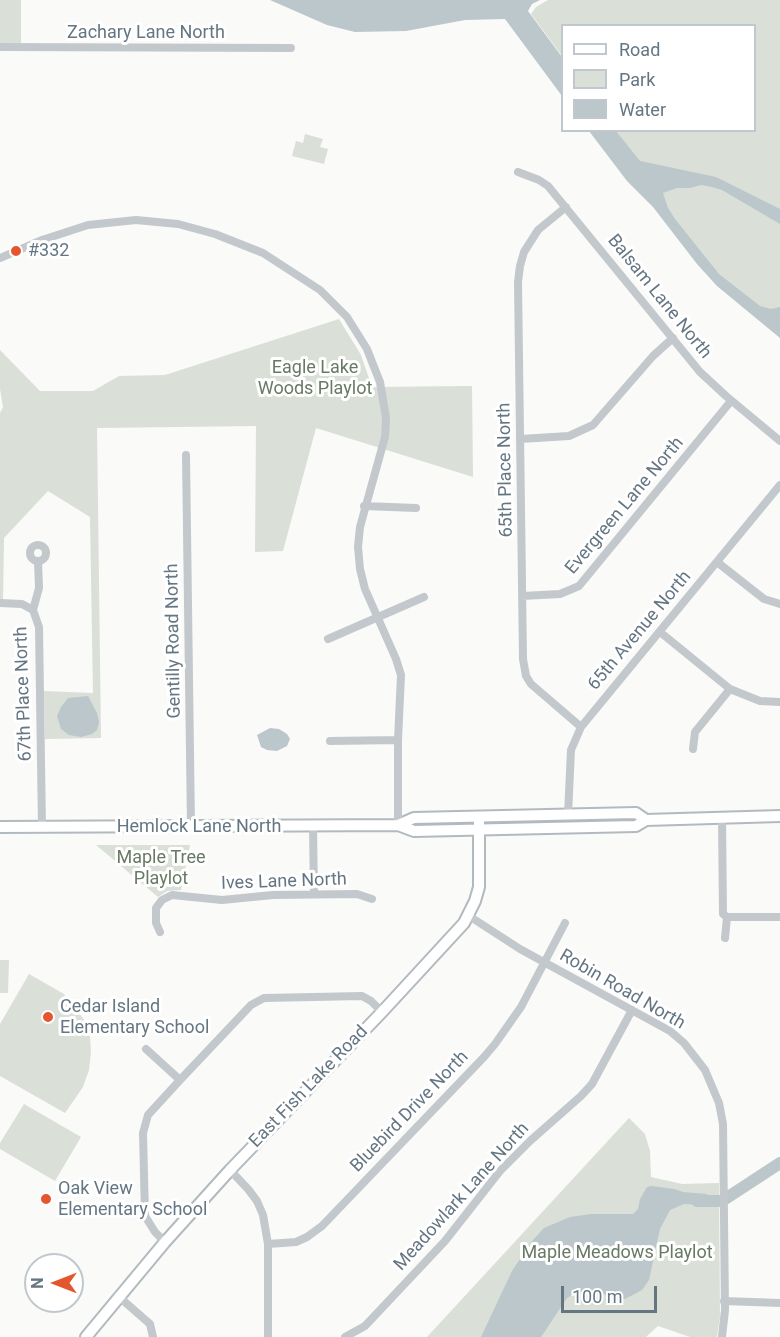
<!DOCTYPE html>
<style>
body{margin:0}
#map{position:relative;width:780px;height:1337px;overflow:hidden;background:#fafaf8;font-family:Roboto,sans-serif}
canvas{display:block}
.legend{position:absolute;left:561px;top:24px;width:195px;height:108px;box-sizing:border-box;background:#fff;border:2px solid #c1c8cd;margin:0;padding:8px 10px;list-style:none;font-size:18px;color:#657683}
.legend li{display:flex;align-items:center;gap:12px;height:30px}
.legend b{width:30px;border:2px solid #c1c8cd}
.north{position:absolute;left:24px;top:1253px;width:60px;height:60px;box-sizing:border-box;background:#fff;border:2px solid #c1c8cd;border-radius:50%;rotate:270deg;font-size:16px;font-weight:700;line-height:24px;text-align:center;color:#657683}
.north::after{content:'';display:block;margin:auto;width:21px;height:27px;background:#e4572e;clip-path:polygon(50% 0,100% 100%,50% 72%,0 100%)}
.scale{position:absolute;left:561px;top:1286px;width:96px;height:27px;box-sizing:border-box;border:3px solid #657683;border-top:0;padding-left:8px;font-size:18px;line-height:21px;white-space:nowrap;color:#657683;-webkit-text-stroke:4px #fff;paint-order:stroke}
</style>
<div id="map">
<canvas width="780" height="1337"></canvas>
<ul class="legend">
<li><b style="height:8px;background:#fff"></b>Road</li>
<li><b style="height:16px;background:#dadfd7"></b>Park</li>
<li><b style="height:16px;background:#bbc7cb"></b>Water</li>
</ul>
<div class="north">N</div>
<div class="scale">100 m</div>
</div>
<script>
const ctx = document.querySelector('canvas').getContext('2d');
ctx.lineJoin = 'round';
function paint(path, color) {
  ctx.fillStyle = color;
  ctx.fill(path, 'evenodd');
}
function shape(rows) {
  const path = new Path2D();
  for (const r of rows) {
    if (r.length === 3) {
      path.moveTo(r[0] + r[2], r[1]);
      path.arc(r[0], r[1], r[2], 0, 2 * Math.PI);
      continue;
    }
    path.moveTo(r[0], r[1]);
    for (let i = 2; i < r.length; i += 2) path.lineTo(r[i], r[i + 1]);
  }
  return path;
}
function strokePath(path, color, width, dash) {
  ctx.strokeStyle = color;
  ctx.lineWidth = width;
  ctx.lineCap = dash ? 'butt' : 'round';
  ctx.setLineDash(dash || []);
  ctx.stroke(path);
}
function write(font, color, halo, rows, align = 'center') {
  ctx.font = font + ' Roboto,sans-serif';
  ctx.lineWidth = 6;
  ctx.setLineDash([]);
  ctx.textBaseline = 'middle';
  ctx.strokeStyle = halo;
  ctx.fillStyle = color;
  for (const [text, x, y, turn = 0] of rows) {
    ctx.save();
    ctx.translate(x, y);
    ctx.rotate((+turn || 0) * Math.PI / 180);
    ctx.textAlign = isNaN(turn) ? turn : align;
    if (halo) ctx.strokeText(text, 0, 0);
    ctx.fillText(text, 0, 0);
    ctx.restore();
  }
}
paint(shape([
 [0,0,21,0,21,43,0,43],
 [548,0,780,0,780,327,709,266,667,218,634,156,616,131,754,130,754,26,562,26,562,56,531,14,536,7],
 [305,134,323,139,320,147,328,149,324,164,292,156,296,141,303,143],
 [339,319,361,355,372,387,472,386,473,477,316,428,283,551,255,552,256,426,97,428,101,738,45,739,44,691,93,693,90,517,48,491,4,538,3,600,0,600,0,413,3,407,0,389,0,350,40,391,93,391,119,376,165,375],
 [96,845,190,845,181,890,167,891,158,897],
 [0,960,9,960,8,993,0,993],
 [29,974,64,994,85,1021,90,1036,91,1052,89,1070,83,1087,65,1113,0,1076,0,1024],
 [24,1104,81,1137,55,1181,0,1149,0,1143],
 [629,1118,645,1134,650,1151,651,1177,682,1184,719,1183,720,1317,717,1337,690,1337,658,1326,646,1337,427,1337]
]), '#dadfd7');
paint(shape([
 [270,0,540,0,532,4,528,11,562,57,562,96,505,19,465,20,406,31,355,32,327,25],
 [589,131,616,131,640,161,716,177,780,209,780,224,722,190,712,187,701,185,690,188,677,188,663,193,668,208,675,219,719,274,760,306,771,309,780,307,780,338,717,286,697,264,653,207,627,181],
 [88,696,97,713,99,722,97,730,92,734,81,737,69,735,61,729,57,716,61,707,68,698],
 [270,728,279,729,287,734,290,739,287,746,277,751,267,750,261,747,257,735],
 [652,1186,674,1189,683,1192,707,1194,712,1201,706,1205,684,1204,670,1210,660,1229,649,1280,642,1290,625,1299,611,1298,604,1294,578,1292,567,1298,541,1337,481,1337,512,1271,533,1240,544,1228,570,1217,591,1214,633,1214,638,1209,640,1199,647,1187]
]), '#bbc7cb');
strokePath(shape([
 [697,1201,722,1201,780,1163]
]), '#bbc7cb', 12);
const secondary = shape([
 [398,825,414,818,636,813,646,820],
 [0,827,398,825,414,831,636,826,646,820,780,816],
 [86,1337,165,1242,230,1170,382,1012,464,923,475,901,479,887,479,817]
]);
strokePath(secondary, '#b3babf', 14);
strokePath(shape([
 [0,47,291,48],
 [518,172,539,180,548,186,700,372,726,396,780,441],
 [566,207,538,230,524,252,520,266,518,282,523,659,526,676,531,684,581,727],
 [0,258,42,240,88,225,136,220,178,224,215,234,263,253,320,290,347,317,367,349,374,367,380,382,386,418,385,437,360,527,358,547,360,569,365,589,396,659,401,675,398,740,398,825],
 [520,439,569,436,593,425,653,356,673,338],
 [186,455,191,827],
 [364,506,416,508],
 [38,553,8],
 [38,561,39,588,33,610,39,627,42,828],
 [717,562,764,599,780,604],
 [522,596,560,594,579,586,731,401],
 [0,603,22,604,33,610],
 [660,632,730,689,760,701,780,702],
 [328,639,424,597],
 [330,741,398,740],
 [693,749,695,732,730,689],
 [568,815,571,750,581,727,780,485],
 [722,817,723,914,727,917,725,938],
 [313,826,314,894],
 [469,916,520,949,670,1031,684,1043,705,1070,719,1103,723,1124,725,1310,722,1337],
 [727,917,780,917],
 [160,932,156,923,156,908,162,900,172,895,222,900,273,895,357,894,372,899],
 [146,1049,180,1080],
 [230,1170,248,1189,257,1201,263,1215,268,1244,268,1337],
 [165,1242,155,1232,145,1216,143,1133,148,1115,180,1080,251,1005,264,998,362,996,371,1001,382,1012],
 [268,1244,296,1242,307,1237,322,1226,484,1057,495,1044,521,1007,565,923],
 [118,1296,150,1324,153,1337],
 [724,1301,780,1303],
 [345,1337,365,1326,445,1241,500,1171,530,1141,581,1096,592,1084,632,1010]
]), '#c3c8cc', 8);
strokePath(secondary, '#fff', 10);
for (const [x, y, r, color] of [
 [16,251,6,"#e4572e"],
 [48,1017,6,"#e4572e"],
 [46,1199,6,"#e4572e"]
]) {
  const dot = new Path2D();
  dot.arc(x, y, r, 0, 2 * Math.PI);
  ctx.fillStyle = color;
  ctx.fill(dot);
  strokePath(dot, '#fff', 2);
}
write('18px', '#657683', '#fff', [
 ["Zachary Lane North",146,33],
 ["Balsam Lane North",659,297,51],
 ["65th Place North",506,470,-91],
 ["Evergreen Lane North",625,506,-50],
 ["65th Avenue North",640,631,-50],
 ["Gentilly Road North",174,641,-91],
 ["67th Place North",24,694,-92],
 ["Hemlock Lane North",199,827],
 ["Ives Lane North",284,882,-2],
 ["Robin Road North",622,990,30],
 ["East Fish Lake Road",309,1087,-46],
 ["Bluebird Drive North",410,1112,-46],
 ["Meadowlark Lane North",462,1197,-48]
]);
write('18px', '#657683', '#fff', [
 ["#332",28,251],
 ["Cedar Island",60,1007],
 ["Elementary School",60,1028],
 ["Oak View",58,1189],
 ["Elementary School",58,1210]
], 'left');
write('18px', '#687a64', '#fff', [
 ["Eagle Lake",315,368],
 ["Woods Playlot",315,389],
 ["Maple Tree",161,858],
 ["Playlot",161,879],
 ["Maple Meadows Playlot",617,1253]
]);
</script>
